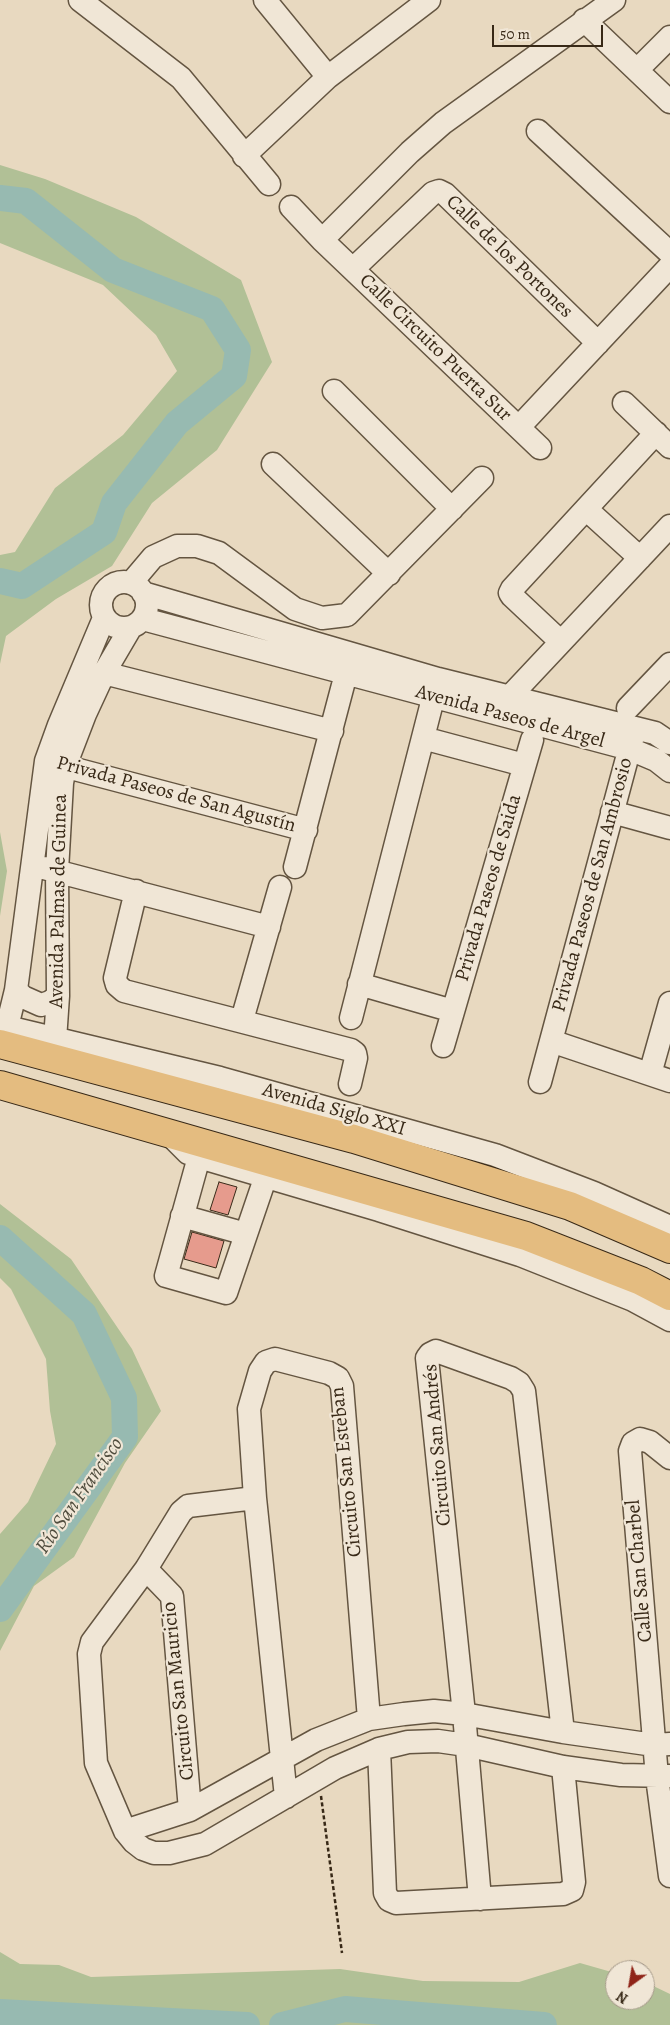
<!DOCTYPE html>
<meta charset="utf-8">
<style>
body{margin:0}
#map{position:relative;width:670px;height:2025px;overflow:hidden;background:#e8d9c0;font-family:Alegreya,serif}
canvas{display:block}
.north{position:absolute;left:605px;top:1960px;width:50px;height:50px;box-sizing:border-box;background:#f0e6d6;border:1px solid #a69a8a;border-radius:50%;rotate:212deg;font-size:14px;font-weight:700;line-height:20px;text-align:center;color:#382917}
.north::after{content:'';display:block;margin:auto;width:18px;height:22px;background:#8f2418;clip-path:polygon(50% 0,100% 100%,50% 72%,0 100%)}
.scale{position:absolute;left:492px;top:25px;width:111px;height:22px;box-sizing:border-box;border:2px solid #382917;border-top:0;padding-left:6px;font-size:15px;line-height:18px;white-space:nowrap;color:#382917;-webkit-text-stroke:4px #f0e6d6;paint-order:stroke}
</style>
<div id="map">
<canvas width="670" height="2025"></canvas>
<div class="north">N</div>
<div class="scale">50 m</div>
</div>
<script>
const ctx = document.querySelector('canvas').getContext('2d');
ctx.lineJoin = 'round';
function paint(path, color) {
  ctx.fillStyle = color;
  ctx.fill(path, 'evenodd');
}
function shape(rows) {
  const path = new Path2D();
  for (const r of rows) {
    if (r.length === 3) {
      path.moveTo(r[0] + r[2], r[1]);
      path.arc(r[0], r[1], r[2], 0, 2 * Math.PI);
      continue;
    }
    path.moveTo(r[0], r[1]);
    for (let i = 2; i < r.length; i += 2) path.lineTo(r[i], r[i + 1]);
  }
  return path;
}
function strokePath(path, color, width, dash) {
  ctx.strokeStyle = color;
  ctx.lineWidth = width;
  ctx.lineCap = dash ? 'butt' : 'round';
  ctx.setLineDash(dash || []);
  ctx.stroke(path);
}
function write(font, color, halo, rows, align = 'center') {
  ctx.font = font + ' Alegreya,serif';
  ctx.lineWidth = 4.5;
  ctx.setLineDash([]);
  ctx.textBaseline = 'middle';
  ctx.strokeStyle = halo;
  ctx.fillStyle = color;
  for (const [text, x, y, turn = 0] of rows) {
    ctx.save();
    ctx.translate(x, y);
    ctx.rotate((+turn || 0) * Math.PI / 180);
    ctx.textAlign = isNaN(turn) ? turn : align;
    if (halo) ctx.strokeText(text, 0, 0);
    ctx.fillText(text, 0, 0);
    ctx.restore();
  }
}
paint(shape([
 [0,165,45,179,136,217,241,280,272,362,217,450,152,503,112,566,56,599,6,636,0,664,0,555,15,552,55,488,123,435,177,371,156,335,103,285,0,243],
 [0,832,7,871,0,916],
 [0,1204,71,1259,132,1349,161,1411,125,1463,74,1557,34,1586,0,1651,0,1534,28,1502,56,1444,50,1411,46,1359,11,1289,0,1278],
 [0,1952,20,1964,59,1965,91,1977,340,1969,423,1981,519,1982,580,1963,615,1973,615,2000,645,2000,645,1982,670,1994,670,2025,0,2025]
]), '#b1c096');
strokePath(shape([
 [0,198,26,201,113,270,212,309,238,350,234,376,177,423,114,503,104,532,22,586,0,581],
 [0,1238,84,1314,124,1398,125,1437,0,1609],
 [0,2012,247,2025],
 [282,2025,345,2009,544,2025]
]), '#97bab1', 26);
const building = shape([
 [219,1182,237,1187,228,1215,210,1210,219,1182],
 [192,1232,224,1241,216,1268,184,1259,192,1232]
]);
paint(building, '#e69b8d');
strokePath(building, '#382917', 1);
const minor = shape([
 [80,0,181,78,269,184],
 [265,0,328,77],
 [584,20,670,102],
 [637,70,670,37],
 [538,131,670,253],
 [244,156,328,77,429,0],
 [291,207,322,240,540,448],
 [322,240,410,152,443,123,614,0],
 [353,269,433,193,439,191,445,194,598,343],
 [334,391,452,509],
 [624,403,670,447],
 [519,427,670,266],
 [273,464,389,574],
 [586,509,640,558],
 [124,605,23],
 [131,583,153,557,177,546,197,546,219,553,295,609,322,618,347,615,482,478],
 [143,593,438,679,655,733,670,743],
 [143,619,630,749,656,760,670,771],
 [561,642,512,596,510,593,512,589,656,433],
 [104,673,332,731],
 [500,707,670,526],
 [628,708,670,664],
 [423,738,524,765],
 [52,763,306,830],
 [612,812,670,828],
 [295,867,343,685],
 [44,868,269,927],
 [136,891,115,978,117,985,124,991,351,1050,355,1053,356,1058,350,1084],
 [359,984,453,1011],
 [16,990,23,997,41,1005,50,1002,58,996],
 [351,1018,437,683],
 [242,1020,280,887],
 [7,1027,16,990,46,761,59,725,104,618],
 [55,1040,58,996,57,871,62,783,65,766,85,714,104,673,131,627],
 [551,1041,670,1081],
 [2,1045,7,1027,220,1078,495,1155,594,1193,670,1227],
 [443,1046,532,740],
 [650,1074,670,1003],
 [540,1082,633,736],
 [170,1135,188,1153,199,1157,379,1210,520,1255,633,1300,670,1320],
 [199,1157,166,1276,226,1293,270,1164],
 [182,1216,246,1234],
 [670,1458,650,1442,640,1439,633,1443,630,1451,657,1777,670,1876],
 [255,1498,188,1506,181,1512,146,1569,92,1642,89,1654,96,1763,125,1831,134,1842,143,1849,154,1853,169,1853,205,1844,335,1768,379,1749,408,1742,438,1741,466,1745,563,1767,621,1775,670,1776],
 [146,1569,172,1596,190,1810],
 [379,1749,385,1893,389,1900,396,1903,563,1894,572,1890,574,1882,563,1767],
 [286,1797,255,1498,249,1409,260,1371,266,1362,275,1359,329,1373,338,1378,342,1386,369,1719],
 [125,1831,190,1810,316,1740,369,1719,404,1714,434,1711,464,1714,563,1732,654,1745,670,1744],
 [480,1899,464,1714,427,1358,430,1354,436,1351,511,1378,519,1383,524,1391,563,1732]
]);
const highway = shape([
 [0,1044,354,1139,570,1206,670,1249],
 [0,1085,526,1236,641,1281,670,1296]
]);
strokePath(minor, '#645541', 25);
strokePath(highway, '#382917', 30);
strokePath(shape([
 [321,1796,342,1953]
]), '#382917', 2.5, [4, 2.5]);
strokePath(minor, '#f0e6d6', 22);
strokePath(highway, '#e4bc80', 28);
write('20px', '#382917', '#f0e6d6', [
 ["Calle de los Portones",509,257,44],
 ["Calle Circuito Puerta Sur",435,348,44],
 ["Avenida Paseos de Argel",510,717,15],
 ["Privada Paseos de San Agustín",176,795,15],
 ["Privada Paseos de San Ambrosio",593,885,-75],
 ["Privada Paseos de Saida",489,888,-74],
 ["Avenida Palmas de Guinea",59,901,-89],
 ["Avenida Siglo XXI",334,1110,16],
 ["Circuito San Andrés",438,1445,-95],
 ["Circuito San Esteban",347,1472,-96],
 ["Calle San Charbel",640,1571,-95],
 ["Circuito San Mauricio",179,1691,-96]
]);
write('italic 21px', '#504d3e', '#f0e6d6', [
 ["Río San Francisco",80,1496,-55]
]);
</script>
